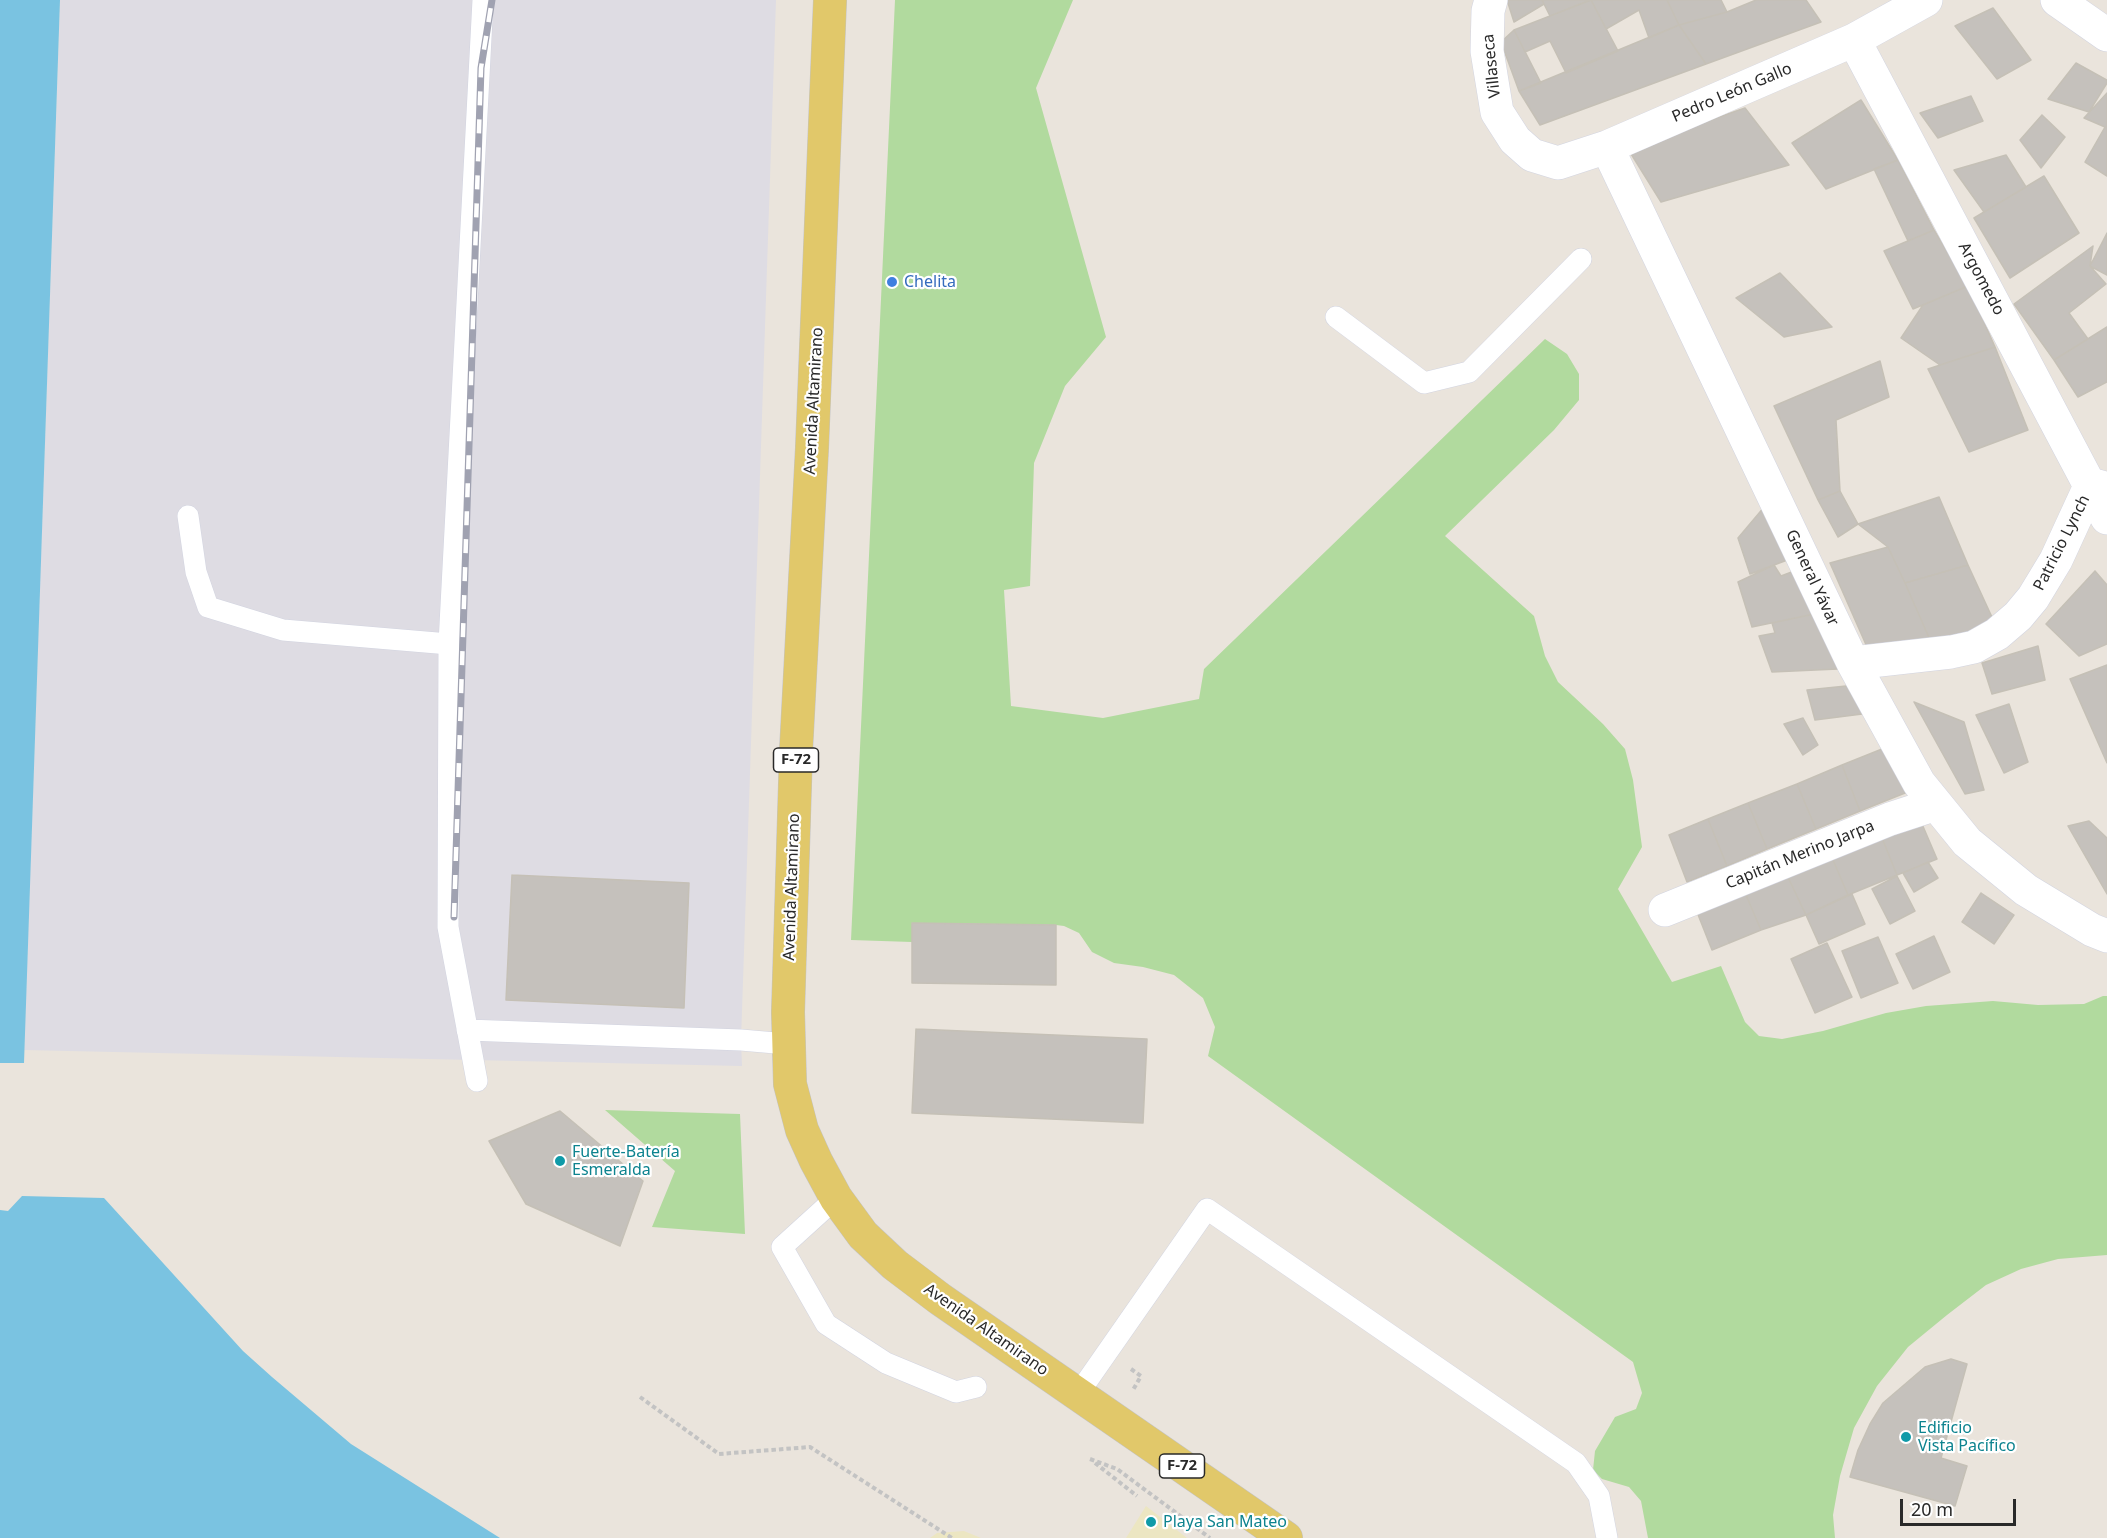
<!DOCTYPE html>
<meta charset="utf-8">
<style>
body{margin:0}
#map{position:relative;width:2107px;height:1538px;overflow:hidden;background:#eae4dc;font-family:"Noto Sans",sans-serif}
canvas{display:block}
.scale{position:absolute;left:1900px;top:1499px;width:116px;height:27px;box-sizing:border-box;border:3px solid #292929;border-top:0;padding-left:8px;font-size:18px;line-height:21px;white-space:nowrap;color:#292929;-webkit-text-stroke:4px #fff;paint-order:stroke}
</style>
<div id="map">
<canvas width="2107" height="1538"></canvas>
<div class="scale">20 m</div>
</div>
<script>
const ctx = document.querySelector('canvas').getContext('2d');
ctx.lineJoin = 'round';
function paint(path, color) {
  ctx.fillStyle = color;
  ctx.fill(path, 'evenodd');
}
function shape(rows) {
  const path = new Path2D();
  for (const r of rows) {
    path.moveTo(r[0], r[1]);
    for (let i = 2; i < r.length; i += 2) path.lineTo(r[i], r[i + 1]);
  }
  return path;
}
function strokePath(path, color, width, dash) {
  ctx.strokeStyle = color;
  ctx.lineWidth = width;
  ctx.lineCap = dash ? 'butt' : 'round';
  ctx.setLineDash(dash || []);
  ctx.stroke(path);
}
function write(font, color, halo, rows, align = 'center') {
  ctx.font = font + ' "Noto Sans",sans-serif';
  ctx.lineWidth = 4.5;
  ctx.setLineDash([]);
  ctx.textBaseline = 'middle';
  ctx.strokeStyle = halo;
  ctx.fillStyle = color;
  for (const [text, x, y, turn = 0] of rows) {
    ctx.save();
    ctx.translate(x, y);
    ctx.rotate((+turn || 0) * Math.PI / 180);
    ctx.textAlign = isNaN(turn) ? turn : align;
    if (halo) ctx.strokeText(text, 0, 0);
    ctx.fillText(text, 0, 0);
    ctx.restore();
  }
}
paint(shape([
 [60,0,776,0,741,1040,742,1066,24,1050]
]), '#dedce3');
paint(shape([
 [895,0,1073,0,1036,88,1106,337,1065,386,1034,463,1030,586,1004,590,1011,706,1103,718,1199,699,1204,669,1545,339,1567,354,1579,374,1579,400,1554,430,1445,536,1534,616,1545,656,1558,682,1603,724,1625,749,1633,780,1642,847,1618,889,1672,982,1721,966,1745,1022,1759,1036,1782,1039,1823,1031,1886,1013,1926,1006,1993,1001,2038,1005,2084,1004,2103,996,2107,996,2107,1255,2058,1259,2021,1269,1986,1285,1947,1315,1908,1347,1877,1386,1854,1428,1840,1476,1833,1515,1835,1538,1648,1538,1641,1501,1629,1487,1602,1479,1593,1470,1595,1451,1615,1417,1636,1409,1642,1393,1633,1362,1208,1056,1215,1027,1203,998,1174,975,1143,967,1114,963,1092,952,1079,933,1064,926,1056,925,913,923,912,942,851,940],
 [605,1110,740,1114,745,1234,652,1227,675,1171]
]), '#b1da9e');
paint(shape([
 [1146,1506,1187,1538,1126,1538],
 [964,1531,981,1538,930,1538,937,1533]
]), '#ece6c2');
paint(shape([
 [0,0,60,0,24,1063,0,1063],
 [22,1196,104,1198,243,1351,272,1377,351,1444,500,1538,0,1538,0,1210,8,1211]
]), '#7ac3e1');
const building = shape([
 [1507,0,1542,0,1544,4,1514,22,1507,0],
 [1542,0,1590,0,1550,16,1542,0],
 [1591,0,1618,51,1566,73,1550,41,1525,52,1514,30,1591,0],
 [1591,0,1667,0,1679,25,1649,38,1639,10,1606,29,1591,0],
 [1667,0,1721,0,1727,12,1679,25,1667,0],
 [1756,0,1806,0,1821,22,1706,64,1679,25,1727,12,1756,0],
 [1993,8,2031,60,1997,79,1955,26,1993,8],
 [1679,25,1706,64,1540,125,1519,91,1679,25],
 [1514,30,1541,83,1519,91,1501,42,1514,30],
 [2076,63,2107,80,2107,83,2089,112,2048,99,2076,63],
 [2107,93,2107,176,2085,162,2105,127,2084,118,2107,93],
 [1971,96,1983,121,1938,138,1920,113,1971,96],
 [1861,100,1898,160,1826,189,1792,143,1861,100],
 [1745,108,1789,165,1661,202,1628,149,1745,108],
 [2042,115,2065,137,2041,168,2020,140,2042,115],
 [2006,155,2026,187,1984,212,1954,170,2006,155],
 [1898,160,1934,230,1908,241,1874,169,1898,160],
 [2044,176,2079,233,2010,278,1974,218,2044,176],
 [1934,230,1968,286,1913,309,1884,251,1934,230],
 [2107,233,2107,275,2090,266,2107,233],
 [2093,246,2090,266,2106,284,2069,313,2088,339,2054,360,2014,304,2093,246],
 [1780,273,1832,327,1784,337,1736,298,1780,273],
 [1968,286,1995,347,1940,365,1901,338,1923,305,1968,286],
 [2107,327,2107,382,2078,397,2054,360,2107,327],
 [1995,347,2028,430,1969,452,1928,369,1995,347],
 [1880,361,1889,397,1836,420,1840,491,1818,500,1774,406,1880,361],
 [1840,491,1858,524,1838,537,1818,500,1840,491],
 [1939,497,1968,565,1905,583,1888,547,1858,524,1939,497],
 [1765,506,1790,559,1750,574,1738,538,1765,506],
 [1888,547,1905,583,1934,649,1871,656,1830,563,1888,547],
 [1774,565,1781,576,1797,570,1819,613,1752,627,1738,582,1774,565],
 [1968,565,1997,628,1934,649,1905,583,1968,565],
 [2095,571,2107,585,2107,644,2079,656,2046,624,2095,571],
 [1819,613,1838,669,1772,672,1759,636,1775,633,1772,623,1819,613],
 [2038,646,2045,680,1992,694,1982,663,2038,646],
 [2107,665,2107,763,2070,679,2107,665],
 [1856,685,1870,713,1815,720,1807,690,1856,685],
 [1914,702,1964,722,1984,790,1965,794,1914,702],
 [2009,704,2028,762,2004,773,1976,715,2009,704],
 [1803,718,1818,745,1803,755,1784,724,1803,718],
 [1892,745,1910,791,1860,811,1842,765,1892,745],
 [1842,765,1860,811,1816,829,1797,784,1842,765],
 [1797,784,1816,829,1767,849,1748,803,1797,784],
 [1748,803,1767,849,1727,866,1708,819,1748,803],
 [1919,817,1937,859,1897,875,1880,833,1919,817],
 [1708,819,1727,866,1687,882,1669,835,1708,819],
 [2089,821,2107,838,2107,894,2068,826,2089,821],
 [1880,833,1897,875,1848,895,1830,853,1880,833],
 [1830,853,1848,895,1806,915,1785,871,1830,853],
 [1928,862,1938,878,1914,892,1903,873,1928,862],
 [1785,871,1806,915,1761,930,1743,888,1785,871],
 [512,875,689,883,684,1008,506,1000,512,875],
 [1897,876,1915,911,1890,924,1872,889,1897,876],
 [1743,888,1761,930,1712,950,1695,907,1743,888],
 [1981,893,2014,915,1994,944,1962,922,1981,893],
 [1852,894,1865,924,1819,944,1806,915,1852,894],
 [912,923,1056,925,1056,985,912,983,912,923],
 [1934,936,1950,972,1913,989,1896,954,1934,936],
 [1878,937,1898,983,1861,998,1842,951,1878,937],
 [1827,943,1852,997,1815,1013,1791,959,1827,943],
 [916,1029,1147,1039,1143,1123,912,1113,916,1029],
 [560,1111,643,1181,620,1246,526,1204,489,1141,560,1111],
 [1951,1359,1967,1364,1941,1458,1967,1466,1955,1506,1850,1477,1858,1450,1870,1424,1883,1403,1925,1367,1951,1359]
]);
paint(building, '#c5c1bc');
strokePath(building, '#c5c0b6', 1.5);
const lane = shape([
 [1336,317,1424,383,1469,372,1581,259],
 [188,516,196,572,208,607,283,630,449,644],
 [467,1030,741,1040,787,1044],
 [477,1081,448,927,449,644,483,0],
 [836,1198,782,1247,826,1324,886,1363,956,1392,976,1387],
 [1078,1394,1207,1209,1576,1463,1599,1496,1607,1538]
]);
const street = shape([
 [1491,0,1488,11,1487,51,1497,112,1515,140,1532,155,1558,163,1607,147,1854,40,1926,0],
 [2057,0,2107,35],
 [1854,40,2107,518],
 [1607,147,1853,663,1919,783,1967,842,2026,890,2092,930,2107,936],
 [1853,663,1951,652,1974,647,1997,634,2018,616,2033,598,2056,560,2091,484,2105,488],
 [1665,910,1890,819,1936,804]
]);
const primary = shape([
 [830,0,812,448,796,751,788,1012,790,1084,802,1130,816,1161,836,1198,863,1235,895,1265,940,1299,1286,1538]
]);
strokePath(lane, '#d2d4e0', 22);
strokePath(street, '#d2d4e0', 34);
strokePath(primary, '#c3c3c3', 34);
strokePath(shape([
 [1131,1369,1141,1376,1133,1390],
 [640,1397,719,1454,810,1447,952,1538],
 [1090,1459,1117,1469,1210,1538],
 [1095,1463,1137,1496]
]), '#c3c3c3', 4, [4.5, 3]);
strokePath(lane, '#fff', 21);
strokePath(street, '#fff', 33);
strokePath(primary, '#e1c86a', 33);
const rail = shape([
 [454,917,481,68,492,0]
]);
strokePath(rail, '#a0a2b1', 7);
strokePath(rail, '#fff', 4.5, [14]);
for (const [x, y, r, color] of [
 [892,282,6,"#3f7fe0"],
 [560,1161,6,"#0f9aa8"],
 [1906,1437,6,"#0f9aa8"],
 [1151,1522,6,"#0f9aa8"]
]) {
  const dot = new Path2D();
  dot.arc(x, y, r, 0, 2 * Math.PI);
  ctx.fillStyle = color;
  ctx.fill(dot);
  strokePath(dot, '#fff', 2);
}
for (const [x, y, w] of [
 [796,760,45],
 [1182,1466,45]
]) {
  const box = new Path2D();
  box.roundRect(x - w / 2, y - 12, w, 24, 4.5);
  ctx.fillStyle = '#fff';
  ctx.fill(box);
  strokePath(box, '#292929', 1.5);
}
write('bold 15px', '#292929', null, [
 ["F-72",796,760],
 ["F-72",1182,1466]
]);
write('16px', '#292929', '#fff', [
 ["Villaseca",1492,66,-96],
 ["Pedro León Gallo",1732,93,-23],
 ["Argomedo",1981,279,62],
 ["Avenida Altamirano",814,401,-87],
 ["Patricio Lynch",2062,543,-63],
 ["General Yávar",1812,578,65],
 ["Capitán Merino Jarpa",1800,855,-22],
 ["Avenida Altamirano",792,887,-88],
 ["Avenida Altamirano",986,1330,35]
]);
write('16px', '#366cbe', '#fff', [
 ["Chelita",904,282]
], 'left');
write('16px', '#0d838f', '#fff', [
 ["Fuerte-Batería",572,1152],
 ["Esmeralda",572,1170],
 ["Edificio",1918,1428],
 ["Vista Pacífico",1918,1446],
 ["Playa San Mateo",1163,1522]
], 'left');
</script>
